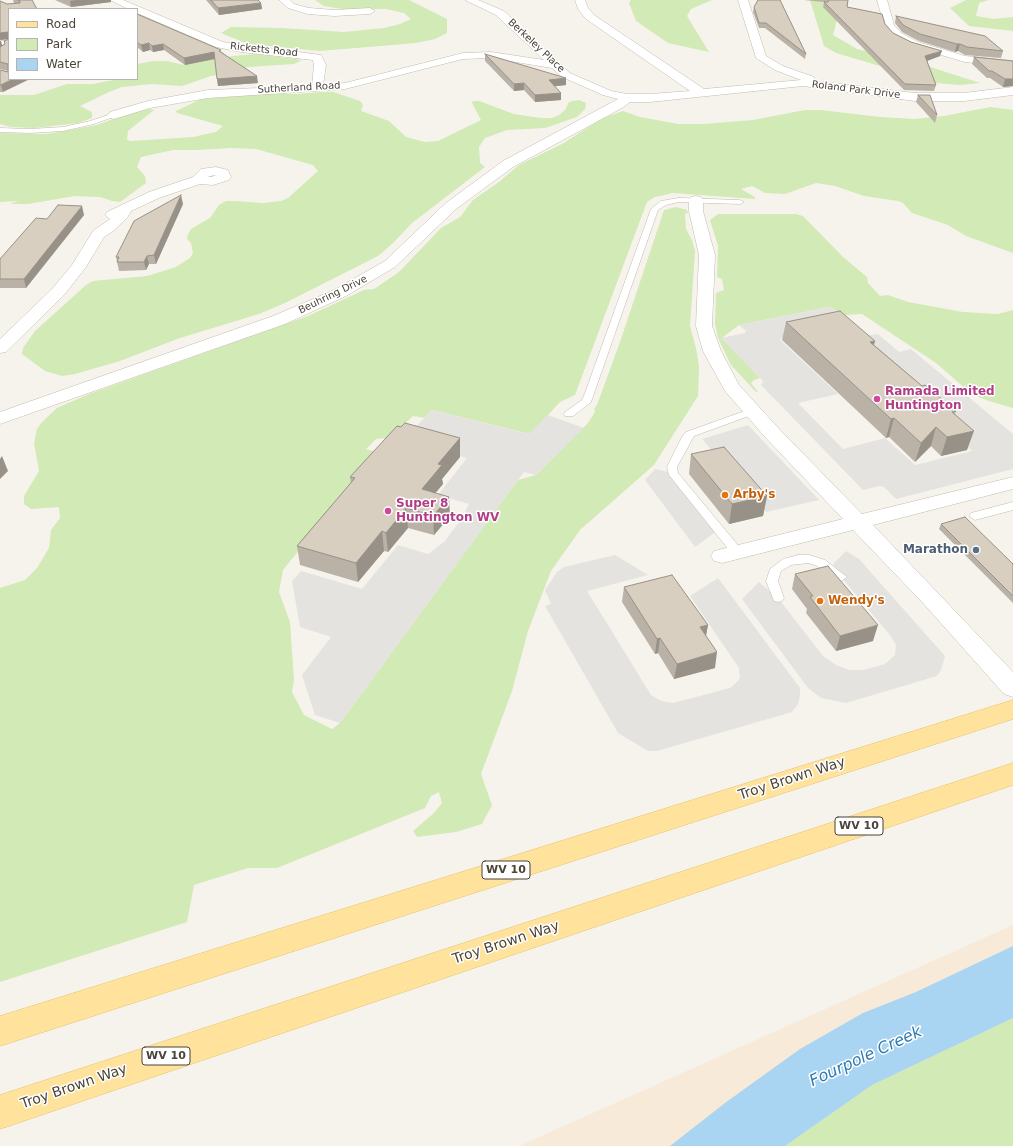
<!DOCTYPE html>
<style>
body{margin:0}
#map{position:relative;width:1013px;height:1146px;overflow:hidden;background:#f6f3ec;font-family:"DejaVu Sans",sans-serif}
canvas{display:block}
.legend{position:absolute;left:8px;top:8px;width:130px;height:72px;box-sizing:border-box;background:#fff;border:1px solid #b7b4b0;margin:0;padding:5px 7px;list-style:none;font-size:12px;color:#4b4439}
.legend li{display:flex;align-items:center;gap:8px;height:20px}
.legend b{width:20px;border:1px solid #b7b4b0}
</style>
<div id="map">
<canvas width="1013" height="1146"></canvas>
<ul class="legend">
<li><b style="height:5px;background:#ffe39c"></b>Road</li>
<li><b style="height:11px;background:#d2eab5"></b>Park</li>
<li><b style="height:11px;background:#a9d4f2"></b>Water</li>
</ul>
</div>
<script>
const ctx = document.querySelector('canvas').getContext('2d');
ctx.lineJoin = 'round';
function paint(path, color) {
  ctx.fillStyle = color;
  ctx.fill(path, 'evenodd');
}
function shape(rows) {
  const path = new Path2D();
  for (const r of rows) {
    path.moveTo(r[0], r[1]);
    for (let i = 2; i < r.length; i += 2) path.lineTo(r[i], r[i + 1]);
  }
  return path;
}
function strokePath(path, color, width, dash) {
  ctx.strokeStyle = color;
  ctx.lineWidth = width;
  ctx.lineCap = dash ? 'butt' : 'round';
  ctx.setLineDash(dash || []);
  ctx.stroke(path);
}
function write(font, color, halo, rows, align = 'center') {
  ctx.font = font + ' "DejaVu Sans",sans-serif';
  ctx.lineWidth = 3;
  ctx.setLineDash([]);
  ctx.textBaseline = 'middle';
  ctx.strokeStyle = halo;
  ctx.fillStyle = color;
  for (const [text, x, y, turn = 0] of rows) {
    ctx.save();
    ctx.translate(x, y);
    ctx.rotate((+turn || 0) * Math.PI / 180);
    ctx.textAlign = isNaN(turn) ? turn : align;
    if (halo) ctx.strokeText(text, 0, 0);
    ctx.fillText(text, 0, 0);
    ctx.restore();
  }
}
paint(shape([
 [1013,925,1013,1146,519,1146]
]), '#f7ead8');
paint(shape([
 [315,0,409,0,447,19,447,33,435,39,416,43,320,51,248,44,221,33,231,27,282,28,344,32,384,28,400,24,411,19,404,13,386,9,342,9,324,6],
 [631,0,712,0,691,9,687,16,709,52,668,43,636,21,629,3],
 [810,0,832,0,839,12,833,35,857,49,921,64,980,83,960,85,937,83,836,53,824,46],
 [966,0,989,0,979,3,976,16,994,19,1013,17,1013,31,969,26,950,8],
 [256,54,302,60,294,64,248,67,225,74,211,76,182,86,152,84,122,87,109,92,80,106,92,112,92,118,78,123,35,128,11,127,0,124,0,95,34,95,67,84,93,84,119,79,137,79,137,64,153,61,167,61,184,65,233,56],
 [321,92,333,92,360,101,363,105,361,111,389,121,406,137,425,142,438,141,481,120,472,103,473,101,479,101,514,114,541,118,552,118,559,115,565,110,569,102,573,101,579,100,586,103,585,109,577,117,545,128,507,130,485,138,479,147,480,163,485,167,412,223,393,243,378,256,285,303,259,314,180,338,120,361,75,374,62,376,45,371,22,354,23,348,35,331,86,285,93,281,147,276,176,267,190,258,193,253,191,243,187,239,188,234,191,229,210,218,219,205,226,201,235,201,263,203,281,201,288,198,318,171,313,165,256,149,231,148,196,150,173,150,141,157,137,167,145,176,146,183,120,202,112,201,100,197,75,196,28,204,10,204,18,201,0,202,0,133,47,134,97,125,126,114,149,109,154,110,128,131,127,140,131,141,193,137,216,132,223,126,177,113,176,111,201,99,264,94,298,94],
 [990,107,1013,110,1013,253,966,236,948,225,912,213,903,203,898,201,864,196,835,186,816,183,785,194,765,193,752,186,741,189,755,197,755,199,673,193,655,197,647,202,644,210,575,395,560,402,530,434,432,410,424,418,413,416,400,428,407,436,376,439,366,449,379,453,283,570,279,592,290,622,294,680,292,692,304,715,332,729,340,723,518,480,536,475,588,423,595,412,594,409,597,405,620,342,664,210,676,207,687,210,688,213,685,214,686,229,692,240,695,251,690,326,696,348,699,366,698,396,654,465,580,530,551,571,528,631,512,691,481,774,492,805,482,824,456,832,417,837,413,831,434,813,442,803,439,792,431,796,425,808,277,868,248,868,194,885,187,922,0,982,0,588,25,580,37,568,49,548,51,530,60,518,59,507,31,509,24,504,24,496,39,471,34,443,37,429,42,422,57,408,89,394,308,316,364,290,374,289,399,272,441,228,460,217,473,200,499,182,519,165,562,144,603,118,623,111,640,117,678,124,704,124,753,120,805,110,821,110,880,117,914,119,944,116],
 [718,214,796,214,803,216,843,257,867,277,868,283,880,296,888,295,908,302,963,312,998,314,1013,310,1013,408,989,401,973,395,936,363,862,314,845,315,830,307,739,325,722,338,760,378,754,380,751,383,758,392,756,392,731,365,718,338,715,324,716,293,724,290,722,279,717,277,718,246,710,220],
 [1013,1018,1013,1146,785,1146,872,1085]
]), '#d2eab5');
paint(shape([
 [830,307,845,315,851,325,865,336,878,334,899,352,911,349,1013,434,1013,469,896,499,884,487,880,486,863,490,761,385,763,382,762,380,721,338,745,333,746,331,739,325],
 [834,327,972,451,915,465,885,438,843,449,798,403,838,394,780,340,782,337],
 [432,410,529,434,548,415,584,428,536,475,524,472,340,723,315,715,302,675,331,637,300,627,292,581,301,571,362,589,398,545,428,554,445,541,462,518,469,504,438,495,467,458,403,440],
 [748,425,819,500,766,512,702,439],
 [655,469,673,473,718,530,695,547,645,480],
 [846,551,859,559,945,656,941,670,937,676,846,703,821,698,808,688,742,599,759,582,778,598,823,656,836,665,850,670,863,670,885,664,895,655,896,645,890,635,841,577,833,564],
 [615,555,648,575,587,591,651,695,661,701,673,703,730,688,738,681,740,677,739,668,690,596,718,578,800,688,800,696,798,704,792,712,657,751,648,751,618,733,545,606,551,604,545,590,557,572,564,567]
]), '#e5e3e0');
paint(shape([
 [1013,946,1013,1018,872,1085,785,1146,670,1146,725,1103,800,1049,863,1013,916,992]
]), '#a9d4f2');
const lane = shape([
 [114,113,116,114,116,116,94,124,63,131,30,133,0,132,0,128,30,129,63,127,90,121,114,113],
 [679,198,740,200,744,202,740,204,679,202,666,205,658,210,591,402,573,416,565,416,564,414,565,412,582,400,585,393,651,209,661,201,679,198],
 [753,408,757,409,758,411,757,413,694,436,677,467,678,473,741,549,743,552,737,556,733,555,669,475,667,467,682,437,686,432,753,408],
 [1013,502,1013,510,975,520,969,516,971,513,1013,502],
 [798,555,809,555,825,560,847,577,841,581,837,580,817,566,808,563,791,565,781,571,778,581,784,598,782,601,778,602,774,601,766,581,770,569,783,559,798,555]
]);
const street = shape([
 [110,0,123,0,223,42,321,55,326,65,323,85,345,83,463,53,491,52,544,60,496,15,465,0,478,0,504,11,570,73,611,91,627,94,650,94,690,91,586,19,578,9,575,0,585,0,588,8,594,15,704,89,801,80,775,70,756,58,738,0,748,0,766,56,783,66,814,77,815,81,915,93,964,93,1013,87,1013,95,964,101,915,101,803,86,650,102,630,102,622,108,513,167,456,209,395,267,346,296,285,324,0,424,0,412,273,316,334,290,385,261,446,203,503,161,618,99,603,95,562,77,552,68,491,58,463,59,345,89,208,98,150,108,114,119,110,118,108,115,110,112,148,101,208,90,312,86,314,65,313,60,241,52,216,47,137,13,137,9,128,9,110,0],
 [279,0,290,0,294,4,309,8,334,10,370,8,375,11,370,14,334,16,308,14,288,8,279,0],
 [877,0,887,0,894,25,901,33,918,42,965,56,1013,61,1013,67,965,62,910,46,893,37,885,28,877,0],
 [9,40,9,46,0,47,0,41,9,40],
 [216,167,228,170,231,177,229,180,213,185,200,184,159,198,131,211,127,218,113,231,104,237,86,267,64,295,6,352,0,353,0,339,52,289,72,265,93,231,110,219,105,215,107,212,149,192,193,177,201,169,216,167],
 [216,175,212,177,208,177,210,176,216,175],
 [696,196,701,197,703,200,703,211,715,255,712,326,721,351,739,385,780,430,862,514,1013,477,1013,489,873,525,1013,672,1013,697,1004,694,923,603,853,530,722,563,714,561,711,556,714,551,843,519,766,438,725,391,703,351,696,326,699,255,689,211,689,200,691,197,696,196]
]);
const primary = shape([
 [1013,700,1013,719,0,1046,0,1016,1013,700],
 [1013,763,1013,785,0,1129,0,1095,1013,763]
]);
strokePath(lane, '#c2bbae', 1);
strokePath(street, '#c2bbae', 1);
strokePath(primary, '#e6c16a', 1);
paint(lane, '#fff');
paint(street, '#fff');
paint(primary, '#ffe39c');
paint(shape([
 [13,0,32,0,9,79,3,92,0,92,0,70,8,72,8,71,0,69,0,41,2,45,5,44,4,41,9,39,0,40,0,1,7,4,15,4,14,3],
 [55,0,111,0,111,2,71,7],
 [206,0,258,0,261,3,262,9,219,15],
 [804,0,848,0,847,7,885,24,893,33,940,56,927,61,936,85,934,91,904,90,823,7,824,2],
 [754,7,806,54,805,59,765,28,759,28,753,12],
 [137,14,222,52,258,83,218,86,215,59,185,65,164,50,153,52,150,50,143,52,137,47],
 [896,16,1003,51,1001,58,965,55,958,51,955,52,919,41,902,32,895,23],
 [485,54,566,85,555,86,561,93,561,100,535,102,524,90,514,91,485,61],
 [974,57,1013,61,1013,86,1003,87,990,78,987,78,972,64],
 [918,95,937,115,935,123,916,102],
 [183,204,156,264,149,264,146,270,119,271,116,257],
 [84,215,26,288,0,288,0,259,47,219],
 [786,322,874,345,922,386,956,411,955,414,967,450,941,456,931,446,915,462,889,437,886,438,782,340],
 [460,438,460,457,442,479,443,484,435,493,450,516,434,535,408,528,388,552,384,551,358,582,300,565,297,546,351,483,350,477],
 [691,454,767,496,763,516,729,524,689,474],
 [941,524,1013,564,1013,603,939,529],
 [795,574,873,641,836,651,806,613,807,609,792,589],
 [624,587,708,625,706,636,715,668,674,679,658,653,655,654,622,602]
]), '#bab2a6');
paint(shape([
 [76,0,111,0,111,2,71,7,70,1],
 [261,3,262,9,219,15,218,8],
 [8,32,9,39,0,40,0,33],
 [0,41,1,41,3,48,0,49],
 [149,43,150,50,143,52,141,45],
 [163,44,164,50,153,52,152,46],
 [957,44,960,44,958,51,955,52],
 [942,51,940,56,924,62,925,56],
 [214,52,215,59,185,65,184,58],
 [257,76,258,83,218,86,217,79],
 [566,78,566,85,549,87,549,80],
 [13,79,30,79,3,92,1,85],
 [1005,79,1013,79,1013,86,1003,87],
 [524,83,524,90,514,91,514,84],
 [561,93,561,100,535,102,535,95],
 [181,195,183,204,156,264,154,255],
 [82,206,84,215,80,220,26,288,24,279],
 [147,256,149,264,146,270,144,262],
 [875,341,870,359,870,342],
 [894,418,889,437,886,438,891,419],
 [936,427,931,446,915,462,921,443],
 [974,431,967,450,941,456,947,437],
 [460,438,460,457,442,479,443,484,423,508,422,489,438,464],
 [2,456,8,471,0,479,0,459],
 [767,496,763,516,729,524,732,504],
 [449,497,450,516,434,535,433,516],
 [406,508,408,528,388,552,386,533],
 [382,531,384,551,358,582,356,563],
 [708,625,705,640,700,627],
 [878,625,873,641,836,651,840,636],
 [660,638,658,653,655,654,657,639],
 [717,652,715,668,674,679,677,664]
]), '#979187');
const building = shape([
 [18,0,32,0,37,9,9,9,9,79,13,79,1,85,0,85,0,70,8,72,8,64,0,62,0,47,5,44,4,41,9,39,8,32,0,33,0,1,7,4,20,3,20,1,18,0],
 [211,0,258,0,261,3,218,8,211,0],
 [758,0,780,0,806,54,766,23,759,23,754,7,758,0],
 [829,0,848,0,847,7,882,14,885,24,893,33,911,42,942,51,925,56,936,85,905,84,824,2,828,2,829,0],
 [137,14,221,50,219,51,257,76,217,79,214,52,184,58,163,44,152,46,149,43,141,45,137,42,137,14],
 [896,16,985,36,1003,51,967,47,960,44,957,44,920,34,903,25,896,16],
 [485,54,566,78,549,80,561,93,535,95,524,83,514,84,485,54],
 [974,57,1013,61,1013,79,1005,79,992,71,989,71,974,57],
 [918,95,930,95,937,115,918,95],
 [181,195,154,255,147,256,144,262,117,262,119,257,116,257,134,221,181,195],
 [58,205,82,206,24,279,0,279,0,259,36,218,47,219,58,205],
 [840,311,875,341,870,342,922,386,925,385,956,411,952,412,974,431,947,437,936,427,921,443,894,418,891,419,786,322,840,311],
 [405,423,460,438,438,464,442,465,422,489,449,497,433,516,406,508,386,533,382,531,356,563,297,546,355,478,350,477,397,426,401,427,405,423],
 [724,447,767,496,732,504,691,454,724,447],
 [965,517,1013,564,1013,596,941,524,965,517],
 [828,566,878,625,840,636,810,597,813,596,795,574,828,566],
 [672,575,708,625,700,627,717,652,677,664,660,638,657,639,624,587,672,575]
]);
paint(building, '#d8cfc1');
strokePath(building, '#979187', 1);
for (const [x, y, r, color] of [
 [877,399,4,"#d1479c"],
 [725,495,4,"#e8710a"],
 [388,511,4,"#d1479c"],
 [976,550,4,"#5c6f8a"],
 [820,601,4,"#e8710a"]
]) {
  const dot = new Path2D();
  dot.arc(x, y, r, 0, 2 * Math.PI);
  ctx.fillStyle = color;
  ctx.fill(dot);
  strokePath(dot, '#fff', 1.5);
}
write('10px', '#4b4439', '#fff', [
 ["Berkeley Place",536,46,43],
 ["Ricketts Road",264,50,6],
 ["Sutherland Road",299,88,-3],
 ["Roland Park Drive",856,90,7],
 ["Beuhring Drive",333,295,-26]
]);
for (const [x, y, w] of [
 [859,826,48],
 [506,870,48],
 [166,1056,48]
]) {
  const box = new Path2D();
  box.roundRect(x - w / 2, y - 9, w, 18, 3);
  ctx.fillStyle = '#fff';
  ctx.fill(box);
  strokePath(box, '#4b4439', 1);
}
write('bold 11px', '#4b4439', null, [
 ["WV 10",859,826],
 ["WV 10",506,870],
 ["WV 10",166,1056]
]);
write('bold 12px', '#b23c85', '#fff', [
 ["Ramada Limited",885,392],
 ["Huntington",885,406],
 ["Super 8",396,504],
 ["Huntington WV",396,518]
], 'left');
write('bold 12px', '#c56008', '#fff', [
 ["Arby's",733,495],
 ["Wendy's",828,601]
], 'left');
write('bold 12px', '#4e5e75', '#fff', [
 ["Marathon",968,550]
], 'right');
write('14px', '#4b4439', '#fff', [
 ["Troy Brown Way",792,779,-18],
 ["Troy Brown Way",506,943,-18],
 ["Troy Brown Way",74,1087,-19]
]);
write('italic 16px', '#2e7ab2', '#fff', [
 ["Fourpole Creek",866,1057,-25]
]);
</script>
